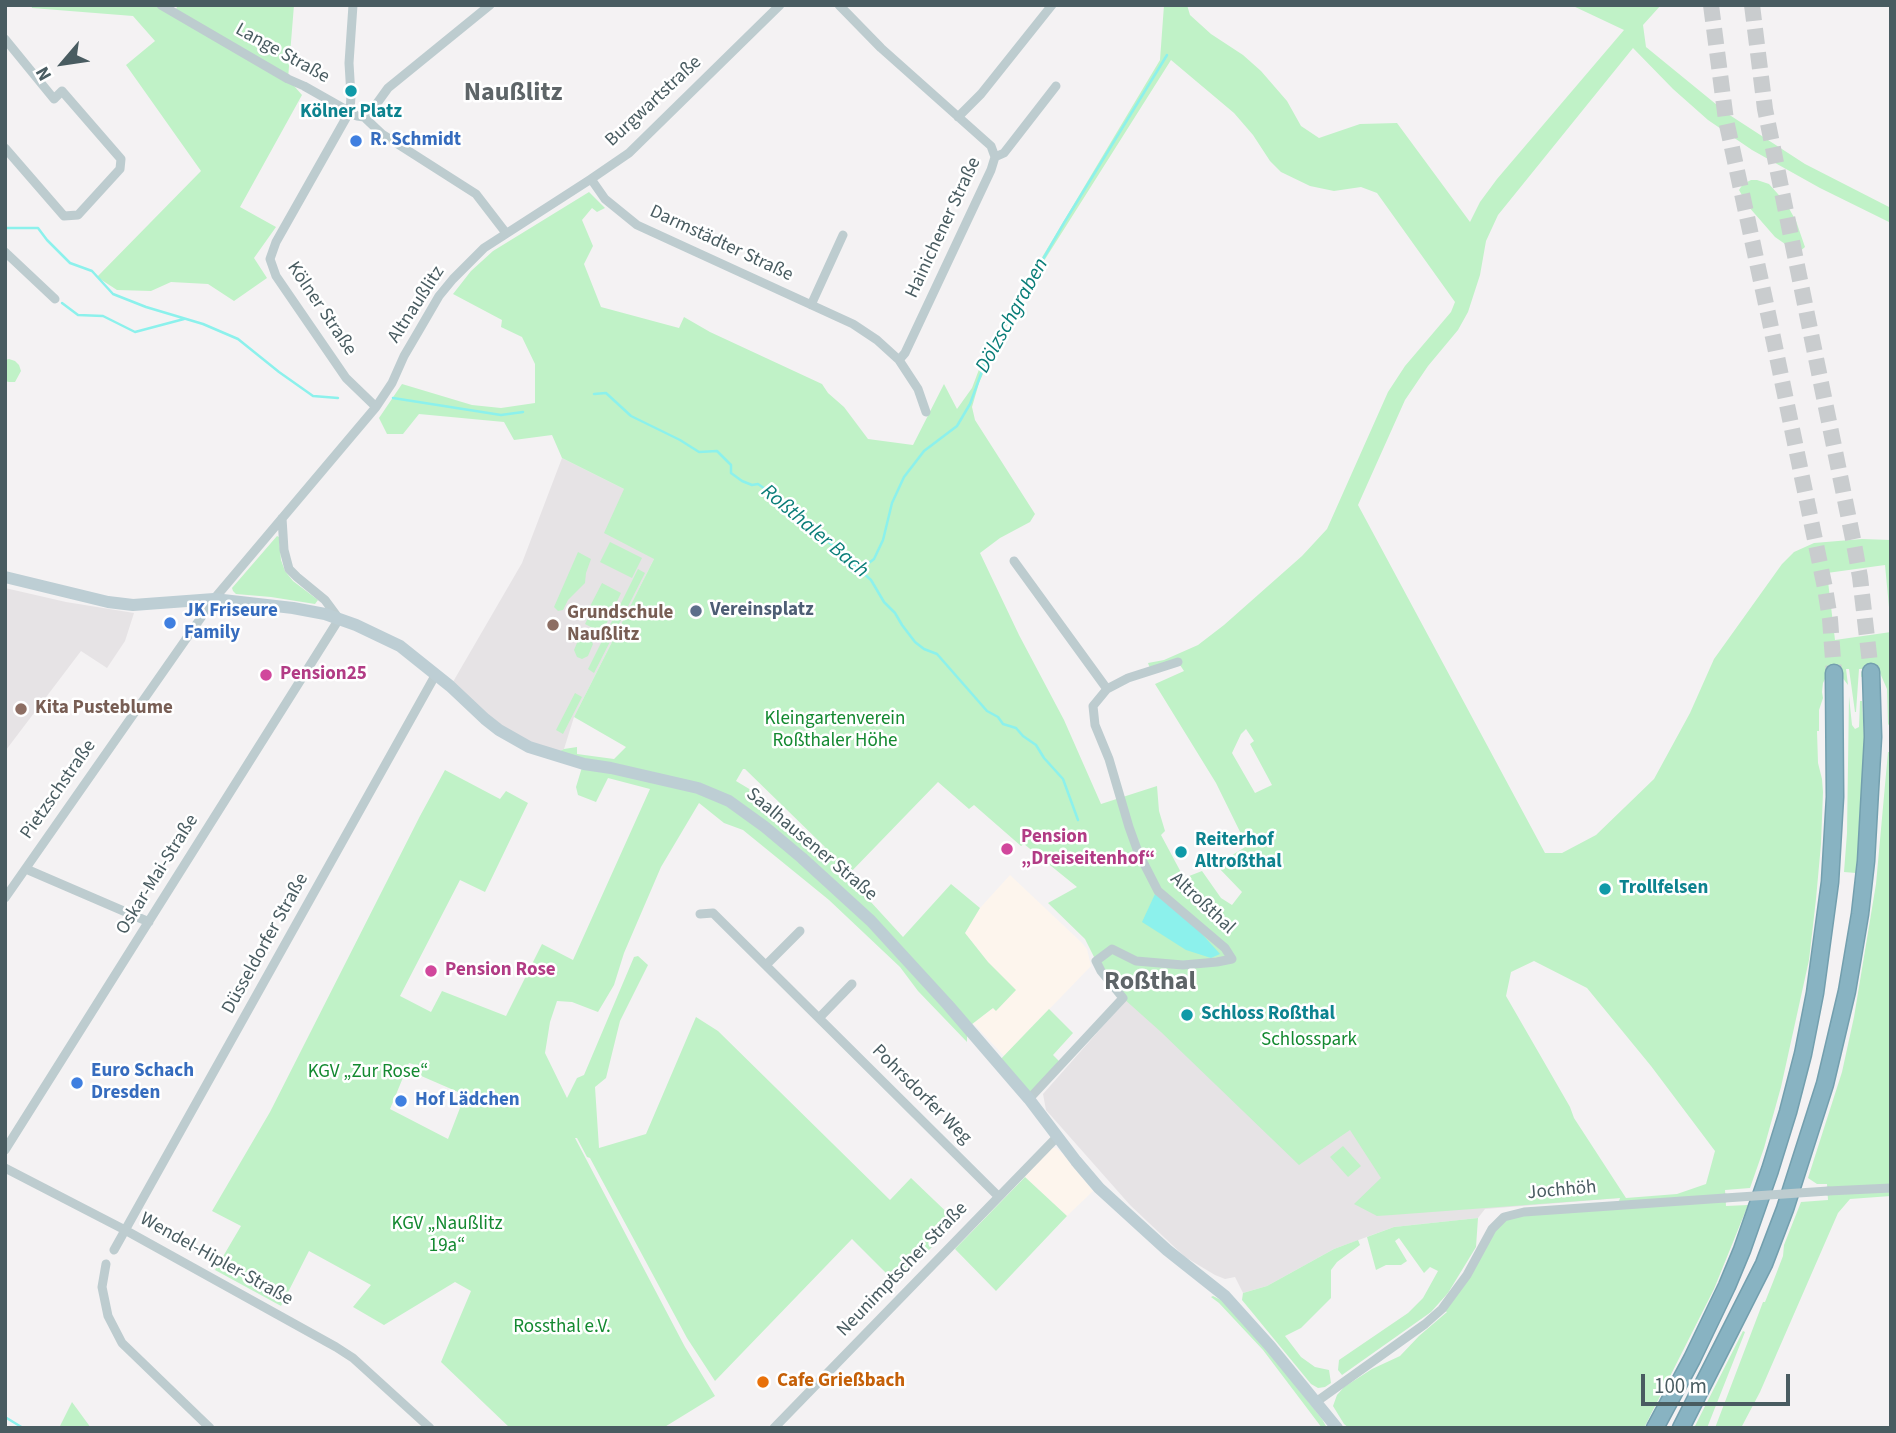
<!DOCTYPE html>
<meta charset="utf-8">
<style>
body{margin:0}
#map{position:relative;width:1896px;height:1433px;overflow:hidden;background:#f4f2f3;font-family:"Source Sans 3",sans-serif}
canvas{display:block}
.frame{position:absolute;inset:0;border:7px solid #495c61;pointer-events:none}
.north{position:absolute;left:28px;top:28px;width:70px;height:70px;-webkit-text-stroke:5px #fff;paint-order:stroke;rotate:241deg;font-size:19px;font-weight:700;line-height:28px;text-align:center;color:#495c61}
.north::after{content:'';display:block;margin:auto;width:24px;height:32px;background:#495c61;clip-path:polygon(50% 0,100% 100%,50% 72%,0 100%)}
.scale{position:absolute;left:1641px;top:1374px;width:149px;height:32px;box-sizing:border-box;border:4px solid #495c61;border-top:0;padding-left:9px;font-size:21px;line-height:24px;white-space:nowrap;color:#495c61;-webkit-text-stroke:5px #fff;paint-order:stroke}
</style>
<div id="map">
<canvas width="1896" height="1433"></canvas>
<div class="frame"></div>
<div class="north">N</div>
<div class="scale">100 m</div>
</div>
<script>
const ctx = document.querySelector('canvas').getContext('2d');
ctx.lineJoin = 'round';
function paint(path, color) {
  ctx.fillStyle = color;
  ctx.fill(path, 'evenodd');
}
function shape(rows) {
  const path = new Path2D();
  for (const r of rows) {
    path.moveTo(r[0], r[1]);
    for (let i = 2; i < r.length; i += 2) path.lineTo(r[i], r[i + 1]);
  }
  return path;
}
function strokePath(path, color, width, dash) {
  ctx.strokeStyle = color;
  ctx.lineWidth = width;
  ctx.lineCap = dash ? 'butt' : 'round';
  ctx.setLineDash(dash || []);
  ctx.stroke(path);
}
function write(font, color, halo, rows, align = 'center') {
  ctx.font = font + ' "Source Sans 3",sans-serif';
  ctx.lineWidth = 5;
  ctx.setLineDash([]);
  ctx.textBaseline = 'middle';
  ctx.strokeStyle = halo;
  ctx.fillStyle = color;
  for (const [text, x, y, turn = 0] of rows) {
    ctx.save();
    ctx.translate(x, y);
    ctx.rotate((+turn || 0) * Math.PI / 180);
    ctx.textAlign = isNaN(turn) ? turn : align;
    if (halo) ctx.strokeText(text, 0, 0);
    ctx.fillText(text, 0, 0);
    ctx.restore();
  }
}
paint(shape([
 [1010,875,1081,942,1087,949,1091,966,1004,1056,973,1023,993,1008,996,1011,988,962,965,933,980,908],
 [1050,1148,1056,1148,1062,1153,1093,1191,1067,1216,1025,1177]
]), '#fdf5ed');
paint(shape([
 [562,458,624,489,654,559,574,717,564,749,552,755,529,747,450,687,522,563],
 [5,588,66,602,134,613,125,641,107,668,81,651,6,750],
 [1133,992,1620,1198,1485,1209,1478,1218,1394,1227,1334,1249,1267,1286,1243,1293,1235,1277,1225,1279,1215,1275,1185,1257,1130,1205,1046,1110,1043,1094]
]), '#e6e3e5');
paint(shape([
 [31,5,161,5,174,13,178,5,294,5,288,79,302,95,240,207,276,227,254,258,267,278,234,301,208,284,171,282,151,291,117,290,97,277,201,171,126,65,155,41,133,16,32,8],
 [1164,5,1187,5,1190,15,1211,34,1243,55,1261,71,1287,101,1301,126,1319,138,1360,124,1397,123,1470,222,1480,202,1497,179,1624,30,1571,5,1661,5,1643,25,1646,47,1728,114,1805,164,1891,208,1891,223,1820,188,1752,150,1708,120,1673,89,1633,48,1498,215,1486,241,1480,275,1468,312,1458,330,1428,366,1405,400,1358,505,1545,853,1562,853,1596,835,1654,779,1690,713,1714,659,1782,564,1794,552,1814,543,1862,539,1891,540,1891,628,1885,565,1827,573,1835,640,1891,632,1891,728,1888,724,1887,689,1880,673,1877,671,1865,675,1861,677,1862,669,1859,669,1856,712,1855,712,1849,669,1846,669,1848,685,1839,673,1827,675,1823,683,1822,692,1823,698,1819,710,1819,731,1817,731,1818,763,1822,779,1823,792,1821,844,1816,899,1809,960,1781,1087,1764,1148,1750,1188,1725,1190,1726,1206,1748,1205,1714,1289,1644,1428,1349,1428,1344,1424,1333,1406,1337,1395,1344,1387,1372,1369,1400,1356,1419,1336,1447,1312,1442,1309,1504,1217,1618,1204,1620,1198,1392,1215,1377,1216,1354,1204,1381,1178,1350,1130,1299,1165,1161,1032,1123,998,1101,971,1085,939,1048,903,1077,887,1024,844,1021,846,974,805,969,809,938,782,847,876,903,937,951,884,980,908,965,933,988,962,1016,990,996,1011,993,1008,967,1028,967,1042,918,991,900,967,829,900,743,830,724,823,699,803,661,867,624,953,614,985,598,1012,572,1002,557,1001,550,1022,545,1053,567,1098,577,1078,584,1075,634,957,638,956,648,965,620,1021,606,1078,595,1087,599,1148,646,1134,696,1017,718,1031,890,1200,911,1178,957,1222,912,1267,895,1282,852,1239,715,1381,687,1338,590,1158,587,1157,577,1138,575,1138,685,1347,715,1396,663,1428,510,1428,441,1362,471,1291,455,1282,384,1325,353,1307,371,1285,309,1251,281,1306,215,1270,241,1226,212,1211,270,1112,420,816,445,770,500,799,506,791,528,803,485,892,460,880,400,996,431,1012,442,991,506,1016,542,944,573,960,650,789,608,778,596,802,578,795,576,787,583,764,552,755,564,749,577,747,577,754,614,759,626,747,574,717,654,559,604,533,624,489,562,458,552,435,514,440,504,422,419,414,403,434,387,434,379,418,402,384,472,405,501,408,535,403,535,364,522,337,501,327,502,320,453,294,471,271,493,251,589,192,605,208,597,212,592,208,582,220,593,246,584,264,601,307,679,328,684,317,710,332,822,384,828,393,844,407,868,439,913,445,944,384,957,409,972,388,986,351,1160,60],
 [1171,60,1234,113,1253,135,1270,161,1281,172,1310,186,1334,191,1361,187,1377,193,1455,302,1451,312,1405,366,1388,392,1327,529,1302,556,1224,625,1198,645,1164,660,1148,663,1151,671,1178,662,1184,671,1155,684,1216,783,1247,846,1216,865,1242,892,1232,905,1221,898,1202,871,1184,878,1161,835,1165,831,1159,811,1157,786,1101,804,1064,720,1019,635,980,553,1000,538,1030,522,1035,514,975,420,972,407,979,383,994,349,1030,283],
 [1246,729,1254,741,1250,744,1272,785,1255,793,1232,753,1241,734],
 [743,769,745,769,825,847,810,846,751,790,736,781],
 [1534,961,1587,988,1651,1066,1715,1151,1706,1184,1677,1194,1626,1198,1574,1118,1570,1107,1506,996,1511,972],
 [409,1063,422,1067,419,1075,465,1095,448,1139,390,1109],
 [1751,180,1757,180,1769,184,1786,203,1796,221,1805,247,1798,253,1775,237,1748,206,1739,190,1743,184],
 [9,359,15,361,19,365,21,371,15,382,9,382,5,381,5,360],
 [277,536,279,537,281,560,285,571,293,581,318,600,315,604,271,597,236,594,233,591,232,588],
 [610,542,642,558,632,578,600,562],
 [578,552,591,559,586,573,585,583,568,600,563,610,558,611,554,607],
 [638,569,645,573,594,673,588,669],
 [602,583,621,593,602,633,585,624,589,616,586,614],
 [583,635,588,636,593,644,588,656,582,659,577,657,574,650,579,638],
 [575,693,582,697,563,734,556,730],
 [1849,696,1852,725,1855,729,1859,727,1860,701,1862,701,1864,737,1863,787,1856,873,1844,872,1847,833],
 [1888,752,1891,752,1891,1196,1850,1199,1838,1213,1760,1392,1741,1428,1715,1428,1763,1302,1765,1302,1773,1282,1783,1256,1784,1245,1801,1202,1828,1200,1827,1184,1817,1184,1808,1178,1842,1072,1854,1017,1876,884],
 [1049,1009,1073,1033,1053,1055,1062,1064,1029,1099,997,1063],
 [1343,1146,1361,1166,1348,1177,1330,1157],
 [1025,1177,1067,1216,996,1291,955,1249],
 [1478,1218,1476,1247,1448,1293,1431,1312,1342,1375,1338,1370,1339,1360,1408,1313,1423,1298,1438,1271,1430,1267,1424,1273,1399,1238,1395,1241,1407,1261,1401,1265,1386,1265,1376,1270,1367,1237,1394,1227],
 [1358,1240,1360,1245,1337,1262,1331,1270,1331,1298,1301,1328,1285,1336,1301,1357,1315,1367,1329,1370,1331,1383,1325,1387,1318,1388,1311,1384,1242,1300,1243,1293,1267,1286,1334,1249],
 [1213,1296,1223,1301,1266,1348,1322,1419,1327,1428,1322,1428,1263,1350,1219,1303,1211,1297],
 [1743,1331,1745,1332,1707,1428,1694,1428],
 [72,1402,91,1428,59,1428]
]), '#c0f2c7');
paint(shape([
 [1155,894,1193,924,1220,954,1211,958,1186,950,1142,922]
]), '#8cf1ec');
strokePath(shape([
 [5,228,38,228,47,240,70,263,92,271,113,294,146,307,203,324,238,339,279,372,313,396,338,398],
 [62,303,78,315,103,316,135,332,184,319],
 [594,394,606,393,631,416,680,440,699,452,717,451,731,465,731,473,742,481,752,485,758,484,788,505,797,517,812,527,871,580,884,602,895,613,902,625,915,642,924,649,937,654,987,711,998,717,1003,724,1016,728,1023,736,1036,745,1044,758,1063,779,1078,820],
 [393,398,501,415,523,412],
 [861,569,874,559,883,540,892,503,904,477,924,451,957,426,970,404,989,352,1064,223,1167,55],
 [5,1417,23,1428]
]), '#8cf1ec', 2.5);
strokePath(shape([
 [1711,5,1726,120,1769,318,1825,588,1830,619,1834,673],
 [1752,5,1765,109,1854,544,1860,577,1871,672]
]), '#c9ccce', 16, [16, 8]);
const highway = shape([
 [1655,1428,1692,1359,1727,1286,1742,1250,1770,1170,1788,1112,1803,1054,1815,993,1830,882,1835,797,1834,673],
 [1681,1428,1764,1264,1785,1209,1825,1084,1847,991,1860,914,1866,861,1873,737,1871,672]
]);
strokePath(highway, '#739fae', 19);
strokePath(shape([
 [161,5,288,79,304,86,357,116,364,117,370,113,388,88,490,5],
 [353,5,349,63,351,96,350,111,276,242,270,259,276,276,346,378,376,407],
 [839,5,881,48,991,146,995,157],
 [5,39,54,99,62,91,121,159,120,169,78,215,64,216,5,148],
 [364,117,382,134,476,194,506,233],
 [958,117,981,94,1052,5],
 [591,179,605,199,637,225,853,324,877,340,899,360,918,389,926,412],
 [5,252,55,299],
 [811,305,843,235],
 [899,360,905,353,991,170,995,157,1004,153,1056,86],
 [1014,561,1107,689],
 [26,869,149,922],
 [5,898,214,599,376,407,392,383,404,356,421,327,439,296,453,279,484,248,591,179,629,153,780,5],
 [700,914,713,913,998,1196],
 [766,965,800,931],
 [819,1018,852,984],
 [1029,1099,1123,998,1101,971,1096,961,1112,949,1136,961,1183,965,1217,962,1232,959,1225,948,1158,891,1138,852,1129,827,1109,759,1095,725,1093,706,1107,689,1128,678,1178,662],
 [5,1150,339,619,325,600,297,577,289,569,284,550,282,518],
 [5,1168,125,1230,336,1347,353,1358,430,1428],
 [1828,1191,1891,1188],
 [114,1250,436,674],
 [106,1264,102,1287,108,1316,122,1343,210,1428],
 [1316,1402,1425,1324,1442,1309,1467,1275,1492,1229,1504,1217,1524,1212,1725,1198],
 [774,1428,1057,1137]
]), '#bdcccf', 9);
strokePath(shape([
 [5,577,108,602,133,605,214,599,293,608,325,614,356,625,400,646,450,686,485,719,499,730,529,747,584,764,611,768,698,788,729,801,765,827,802,858,871,921,948,1005,1029,1099,1076,1161,1099,1188,1167,1250,1225,1296,1270,1346,1337,1428]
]), '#bdced4', 12);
strokePath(highway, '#88b3c2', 16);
strokePath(shape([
 [1725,1198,1828,1191]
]), '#bdcccf', 9);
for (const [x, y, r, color] of [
 [351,91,7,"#0f9aa8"],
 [356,141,7,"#3f7fe0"],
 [696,611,7,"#5c6f8a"],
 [170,623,7,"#3f7fe0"],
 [553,625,7,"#8d6e63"],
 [266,675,7,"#d1479c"],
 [21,709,7,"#8d6e63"],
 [1007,849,7,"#d1479c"],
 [1181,852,7,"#0f9aa8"],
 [1605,889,7,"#0f9aa8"],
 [431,971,7,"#d1479c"],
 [1187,1015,7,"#0f9aa8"],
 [77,1083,7,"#3f7fe0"],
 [401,1101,7,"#3f7fe0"],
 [763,1382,7,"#e8710a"]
]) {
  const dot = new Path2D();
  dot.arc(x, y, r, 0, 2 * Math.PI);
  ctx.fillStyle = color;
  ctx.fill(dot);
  strokePath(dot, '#fff', 2.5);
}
write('19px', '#495c61', '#fff', [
 ["Lange Straße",282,54,29],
 ["Burgwartstraße",654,102,-43],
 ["Hainichener Straße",944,228,-65],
 ["Darmstädter Straße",721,244,25],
 ["Altnaußlitz",417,305,-57],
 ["Kölner Straße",321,309,56],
 ["Pietzschstraße",59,790,-55],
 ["Saalhausener Straße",811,845,40],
 ["Oskar-Mai-Straße",158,875,-58],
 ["Altroßthal",1202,904,43],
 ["Düsseldorfer Straße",266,944,-61],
 ["Pohrsdorfer Weg",921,1095,45],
 ["Jochhöh",1562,1191,-5],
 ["Wendel-Hipler-Straße",216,1260,29],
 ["Neunimptscher Straße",903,1270,-46]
]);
write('bold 19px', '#0d838f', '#fff', [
 ["Kölner Platz",351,113,"center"],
 ["Reiterhof",1195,841],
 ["Altroßthal",1195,863],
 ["Trollfelsen",1619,889],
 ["Schloss Roßthal",1201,1015]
], 'left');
write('bold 19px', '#366cbe', '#fff', [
 ["R. Schmidt",370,141],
 ["JK Friseure",184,612],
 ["Family",184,634],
 ["Euro Schach",91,1072],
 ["Dresden",91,1094],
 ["Hof Lädchen",415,1101]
], 'left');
write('bold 19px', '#4e5e75', '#fff', [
 ["Vereinsplatz",710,611]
], 'left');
write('bold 19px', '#785e54', '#fff', [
 ["Grundschule",567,614],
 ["Naußlitz",567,636],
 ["Kita Pusteblume",35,709]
], 'left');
write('bold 19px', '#b23c85', '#fff', [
 ["Pension25",280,675],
 ["Pension",1021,838],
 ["„Dreiseitenhof“",1021,860],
 ["Pension Rose",445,971]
], 'left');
write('19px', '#138930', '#fff', [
 ["Kleingartenverein",835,720],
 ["Roßthaler Höhe",835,742],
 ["Schlosspark",1309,1041],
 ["KGV „Zur Rose“",368,1073],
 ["KGV „Naußlitz",447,1225],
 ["19a“",447,1247],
 ["Rossthal e.V.",562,1328]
]);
write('bold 19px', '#c56008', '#fff', [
 ["Cafe Grießbach",777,1382]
], 'left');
write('italic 21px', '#097d78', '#fff', [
 ["Dölzschgraben",1013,316,-61],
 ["Roßthaler Bach",814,532,40]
]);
write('bold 26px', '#5e6568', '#fff', [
 ["Naußlitz",513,94],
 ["Roßthal",1150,983]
]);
</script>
